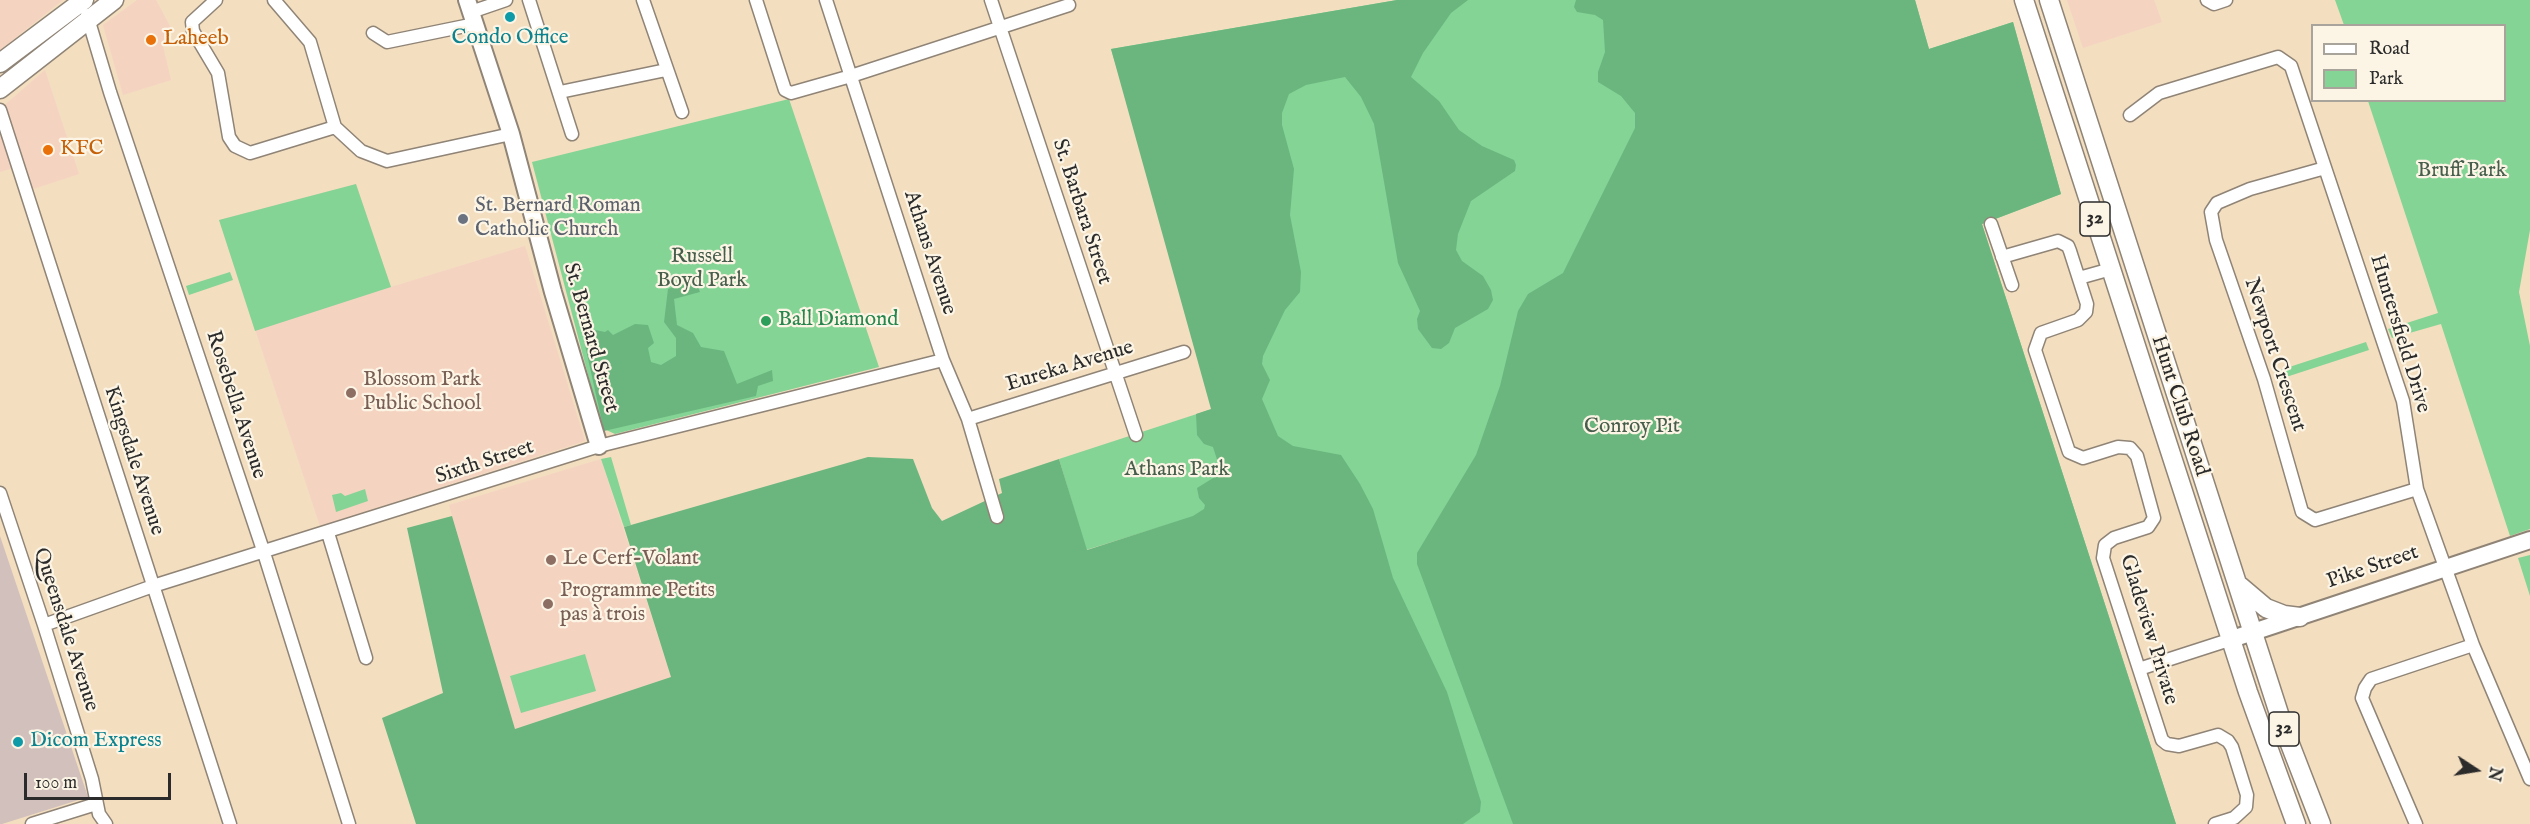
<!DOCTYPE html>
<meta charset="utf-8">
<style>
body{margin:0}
#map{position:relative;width:2530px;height:824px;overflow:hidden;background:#f3dec0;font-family:"IM FELL English",serif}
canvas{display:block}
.legend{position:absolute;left:2311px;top:24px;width:195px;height:78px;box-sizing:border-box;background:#fcf5e5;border:2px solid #a8a49b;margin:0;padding:8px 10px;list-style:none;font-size:18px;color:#2b2b2b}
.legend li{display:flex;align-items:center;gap:12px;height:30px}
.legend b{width:30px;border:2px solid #a8a49b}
.north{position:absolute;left:2446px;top:740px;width:60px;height:60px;-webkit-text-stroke:4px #fcf5e5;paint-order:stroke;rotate:102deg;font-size:16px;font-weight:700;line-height:24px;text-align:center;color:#2b2b2b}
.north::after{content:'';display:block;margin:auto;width:21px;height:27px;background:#2b2b2b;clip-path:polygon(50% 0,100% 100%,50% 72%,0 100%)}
.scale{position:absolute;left:24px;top:773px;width:147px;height:27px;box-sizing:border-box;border:3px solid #2b2b2b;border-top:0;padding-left:8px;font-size:18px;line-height:21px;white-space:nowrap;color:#2b2b2b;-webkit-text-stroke:4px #fcf5e5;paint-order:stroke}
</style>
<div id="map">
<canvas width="2530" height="824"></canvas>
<ul class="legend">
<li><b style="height:8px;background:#fff"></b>Road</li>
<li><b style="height:16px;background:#84d495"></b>Park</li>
</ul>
<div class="north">N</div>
<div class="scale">100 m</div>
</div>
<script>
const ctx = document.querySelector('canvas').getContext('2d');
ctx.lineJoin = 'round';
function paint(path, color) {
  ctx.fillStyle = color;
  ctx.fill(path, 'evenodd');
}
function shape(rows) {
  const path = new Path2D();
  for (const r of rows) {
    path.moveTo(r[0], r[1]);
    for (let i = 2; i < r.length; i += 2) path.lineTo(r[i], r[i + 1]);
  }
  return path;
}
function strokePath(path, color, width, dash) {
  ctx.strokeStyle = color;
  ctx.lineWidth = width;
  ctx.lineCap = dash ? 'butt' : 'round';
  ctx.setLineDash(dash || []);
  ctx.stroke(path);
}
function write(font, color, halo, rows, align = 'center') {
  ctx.font = font + ' "IM FELL English",serif';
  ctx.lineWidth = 4.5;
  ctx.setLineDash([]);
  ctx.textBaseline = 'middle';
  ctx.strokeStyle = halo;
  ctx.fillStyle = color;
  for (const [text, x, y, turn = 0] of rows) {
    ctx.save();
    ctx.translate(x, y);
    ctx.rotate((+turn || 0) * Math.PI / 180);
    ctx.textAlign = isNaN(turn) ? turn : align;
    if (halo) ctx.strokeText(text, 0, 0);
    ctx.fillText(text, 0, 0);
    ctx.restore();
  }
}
paint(shape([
 [0,0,63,0,0,50],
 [137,0,156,0,172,30,162,42,171,80,123,95,103,25],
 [2067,0,2154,0,2162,22,2083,48],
 [45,70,79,174,33,189,25,164,0,172,0,109],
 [356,184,391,287,525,246,585,441,320,526,219,220],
 [601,459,671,677,515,729,449,505]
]), '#f5d3c1');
paint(shape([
 [0,536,88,797,2,824,0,824]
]), '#d1c0bc');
paint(shape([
 [1397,0,1915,0,1929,49,2013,22,2061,194,1982,224,2176,824,1345,824,1111,49],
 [2335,0,2530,0,2530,230,2519,292,2530,346,2530,529,2510,536,2441,324,2392,338,2388,329,2438,313,2368,101,2504,100,2504,26,2344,25],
 [789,99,879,367,615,434,602,428,532,162],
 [356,184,391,287,255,331,219,220],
 [230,272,233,280,189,295,186,286],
 [2366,342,2369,350,2277,380,2274,372],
 [1209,410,1238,503,1086,550,1059,459],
 [611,457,631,525,624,527,601,459],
 [365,489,368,501,336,512,332,495,341,493,345,496],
 [2530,555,2530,596,2518,558],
 [585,654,596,691,521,713,510,676]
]), '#84d495');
paint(shape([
 [1397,0,1468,0,1451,13,1423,53,1411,77,1439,101,1459,130,1482,146,1514,160,1516,165,1515,171,1471,201,1458,234,1456,250,1462,261,1483,276,1491,290,1493,300,1488,309,1455,328,1449,343,1441,349,1432,348,1418,329,1417,319,1420,311,1398,263,1374,124,1361,97,1345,77,1306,85,1289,94,1282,113,1282,125,1294,169,1290,215,1301,272,1300,292,1285,310,1263,356,1262,364,1270,380,1262,399,1278,436,1293,446,1341,455,1360,484,1373,509,1393,578,1447,692,1481,802,1480,812,1463,824,416,824,382,718,443,693,407,528,452,516,515,729,671,677,624,527,868,457,913,459,932,508,942,521,1002,493,999,479,1059,459,1087,550,1193,516,1204,509,1205,505,1199,498,1197,488,1218,475,1220,469,1213,447,1204,444,1197,435,1196,414,1211,409,1111,49],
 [1576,0,1915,0,1929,49,2013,22,2061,194,1982,224,2176,824,1513,824,1417,564,1417,553,1476,455,1500,386,1518,311,1528,294,1563,273,1635,128,1635,113,1621,96,1598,82,1598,72,1605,52,1603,20,1595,15,1577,12,1574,7],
 [695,279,700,292,674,299,677,325,693,333,701,347,724,351,737,384,772,370,773,381,758,386,756,396,604,431,581,327,605,332,608,330,613,335,635,324,648,325,654,343,648,348,651,362,661,365,676,356,676,338,664,322,668,289]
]), '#6bb67e');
const street = shape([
 [216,0,192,22,193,31,218,73,229,137,235,146,250,153,335,127],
 [274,0,310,42,335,127,361,151,387,161,511,134],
 [529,0,572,134],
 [643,0,682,112],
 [756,0,785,90,791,93,851,76,1069,5],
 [826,0,943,360,968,419,997,517],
 [991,0,1136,435],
 [2207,0,2214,4,2226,0],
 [471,12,506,0],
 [87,15,110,92,264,553,349,824],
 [373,33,387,42,475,24],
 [560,92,666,70],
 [0,110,230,824],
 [2130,115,2159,93,2278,57,2291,66,2403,401,2417,489,2473,645,2530,779],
 [2325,168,2250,189,2217,203,2211,212,2216,240,2264,379,2302,512,2315,520,2417,489],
 [1991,224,2012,285],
 [2002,257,2058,241,2068,246,2070,251,2087,304,2086,312,2078,320,2041,333,2035,350,2069,452,2083,458,2118,447,2130,448,2137,456,2154,518,2148,527,2114,538,2105,545,2103,558,2162,740,2167,744,2179,746,2218,735,2228,741,2232,747,2247,795,2246,807,2234,818,2215,824],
 [2079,278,2111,269],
 [968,419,1184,352],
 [0,493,44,625,92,779,99,814,106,824],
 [328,533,366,658],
 [44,625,153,586,599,446,943,360],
 [2139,669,2232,639],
 [32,824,96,804],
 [2416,824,2362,698,2365,688,2371,679,2473,645]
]);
const secondary = shape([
 [467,0,511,134,553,292,599,446],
 [2232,639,2530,540]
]);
const primary = shape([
 [2024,0,2248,692,2296,824],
 [2049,0,2283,726,2321,824],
 [0,63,84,0],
 [0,89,114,0],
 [2240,586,2266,608,2284,615,2300,617]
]);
strokePath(street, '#8f8476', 15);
strokePath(secondary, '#8f8476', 20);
strokePath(primary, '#8f8476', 21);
strokePath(street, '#fff', 12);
strokePath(secondary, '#fff', 16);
strokePath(primary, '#fff', 18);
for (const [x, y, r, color] of [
 [510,17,6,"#0f9aa8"],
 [151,40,6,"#e8710a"],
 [48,150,6,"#e8710a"],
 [463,219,6,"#6b7280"],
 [766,321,6,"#2e9e5b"],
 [351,393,6,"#8d6e63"],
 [551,560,6,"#8d6e63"],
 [548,604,6,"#8d6e63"],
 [18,742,6,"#0f9aa8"]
]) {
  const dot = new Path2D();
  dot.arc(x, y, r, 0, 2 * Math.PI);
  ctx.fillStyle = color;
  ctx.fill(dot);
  strokePath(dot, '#fcf5e5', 2);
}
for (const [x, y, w] of [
 [2095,219,30],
 [2284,729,30]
]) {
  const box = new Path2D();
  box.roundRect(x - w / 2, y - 17, w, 34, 4.5);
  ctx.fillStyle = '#fcf5e5';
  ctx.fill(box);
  strokePath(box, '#2b2b2b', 1.5);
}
write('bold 20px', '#2b2b2b', null, [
 ["32",2095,219],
 ["32",2284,729]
]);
write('21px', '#0d838f', '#fcf5e5', [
 ["Condo Office",510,39],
 ["Dicom Express",30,742,"left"]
]);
write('21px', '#c56008', '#fcf5e5', [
 ["Laheeb",163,40],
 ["KFC",60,150]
], 'left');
write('21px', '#465e4b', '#fcf5e5', [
 ["Bruff Park",2462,172],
 ["Russell",702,258],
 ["Boyd Park",702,282],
 ["Conroy Pit",1632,428],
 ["Athans Park",1177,471]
]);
write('21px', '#5b616d', '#fcf5e5', [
 ["St. Bernard Roman",475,207],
 ["Catholic Church",475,231]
], 'left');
write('21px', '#2b2b2b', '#fcf5e5', [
 ["St. Barbara Street",1081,212,72],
 ["Athans Avenue",929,253,72],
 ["Huntersfield Drive",2399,334,73],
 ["St. Bernard Street",590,338,74],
 ["Newport Crescent",2274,355,72],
 ["Eureka Avenue",1070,367,-17],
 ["Rosebella Avenue",235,405,72],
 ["Hunt Club Road",2179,406,72],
 ["Kingsdale Avenue",133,461,72],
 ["Sixth Street",485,463,-18],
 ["Pike Street",2373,568,-19],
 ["Queensdale Avenue",65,630,72],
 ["Gladeview Private",2148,630,73]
]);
write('21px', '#27864d', '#fcf5e5', [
 ["Ball Diamond",778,321]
], 'left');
write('21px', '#785e54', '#fcf5e5', [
 ["Blossom Park",363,381],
 ["Public School",363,405],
 ["Le Cerf-Volant",563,560],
 ["Programme Petits",560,592],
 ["pas à trois",560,616]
], 'left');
</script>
